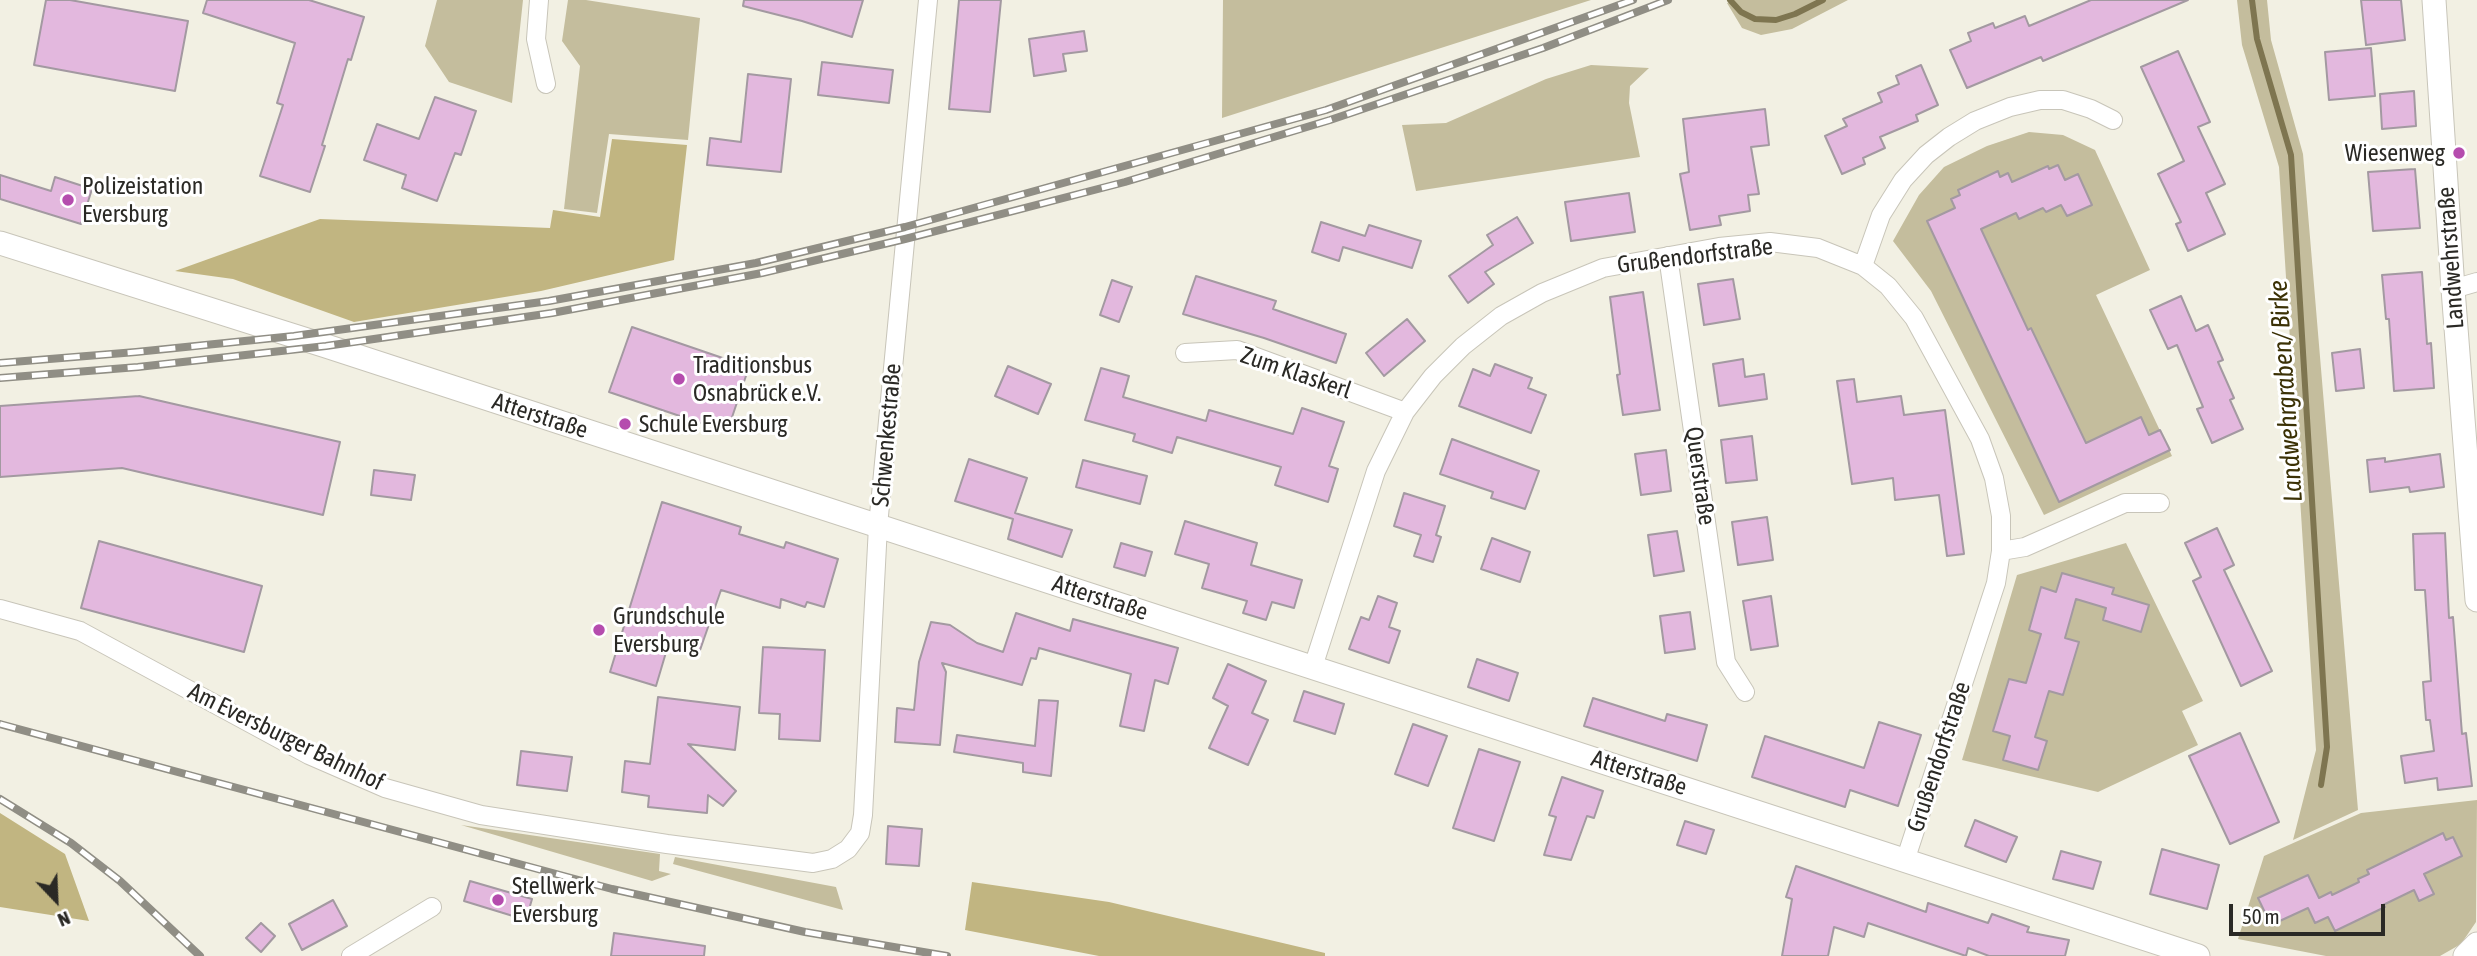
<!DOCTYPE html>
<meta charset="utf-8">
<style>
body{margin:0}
#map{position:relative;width:2477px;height:956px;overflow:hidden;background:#f2f0e3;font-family:"Asap Condensed",sans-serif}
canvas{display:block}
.north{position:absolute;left:21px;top:865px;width:70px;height:70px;-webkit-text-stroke:5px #fff;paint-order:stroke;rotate:157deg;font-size:19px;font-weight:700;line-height:28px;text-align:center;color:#2a2925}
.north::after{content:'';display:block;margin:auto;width:24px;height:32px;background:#2a2925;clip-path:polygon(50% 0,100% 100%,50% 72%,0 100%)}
.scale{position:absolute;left:2229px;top:904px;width:156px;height:32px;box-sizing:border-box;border:4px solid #2a2925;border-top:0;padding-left:9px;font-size:21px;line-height:24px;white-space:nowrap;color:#2a2925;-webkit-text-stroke:5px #fff;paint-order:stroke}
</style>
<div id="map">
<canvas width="2477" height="956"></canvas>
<div class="north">N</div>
<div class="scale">50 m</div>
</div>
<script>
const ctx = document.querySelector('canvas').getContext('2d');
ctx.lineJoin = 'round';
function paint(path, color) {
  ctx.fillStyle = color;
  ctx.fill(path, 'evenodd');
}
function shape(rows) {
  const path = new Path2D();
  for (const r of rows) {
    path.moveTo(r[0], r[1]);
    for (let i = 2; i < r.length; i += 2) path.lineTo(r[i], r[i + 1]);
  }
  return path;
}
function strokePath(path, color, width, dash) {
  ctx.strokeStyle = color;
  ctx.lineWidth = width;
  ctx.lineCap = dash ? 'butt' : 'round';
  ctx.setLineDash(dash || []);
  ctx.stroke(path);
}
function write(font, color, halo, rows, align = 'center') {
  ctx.font = font + ' "Asap Condensed",sans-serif';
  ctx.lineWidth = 6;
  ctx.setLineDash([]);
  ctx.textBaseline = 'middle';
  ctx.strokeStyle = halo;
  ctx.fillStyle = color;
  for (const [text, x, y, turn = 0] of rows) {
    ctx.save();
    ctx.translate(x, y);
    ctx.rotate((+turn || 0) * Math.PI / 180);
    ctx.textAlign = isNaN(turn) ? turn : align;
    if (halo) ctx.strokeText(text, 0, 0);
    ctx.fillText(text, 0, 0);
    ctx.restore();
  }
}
paint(shape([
 [437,0,523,0,512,103,449,82,425,46],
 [568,0,586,0,700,18,688,140,609,134,597,213,564,209,580,66,562,41],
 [1223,0,1591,0,1222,118],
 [1734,0,1848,0,1792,29,1761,35,1742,28,1727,3],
 [2237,0,2267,0,2271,40,2303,154,2358,810,2293,840,2316,750,2279,167,2242,45],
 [1591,65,1649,68,1630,86,1629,103,1640,157,1416,191,1402,125,1446,123,1546,79],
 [2029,132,2063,135,2095,150,2150,270,2096,295,2172,456,2044,515,1931,291,1893,241,1919,195,1944,167,1987,146],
 [2126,543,2203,701,2182,711,2198,745,2098,792,1962,760,2017,575],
 [2477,800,2476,922,2461,944,2440,956,2326,956,2238,939,2264,856,2361,813],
 [461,825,660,854,659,871,671,874,652,881],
 [675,857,836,887,843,910,673,864]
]), '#c4bd9d');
paint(shape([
 [612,139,687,145,674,260,541,291,354,322,233,279,175,271,320,219,550,228,553,210,600,217],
 [0,813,65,854,89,921,0,907],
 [972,882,1109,902,1325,953,1325,956,1099,956,965,930]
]), '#c1b581');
strokePath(shape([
 [1730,0,1741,12,1755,19,1776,20,1795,14,1823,0],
 [2252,0,2257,39,2291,155,2327,747,2321,785]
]), '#7e7550', 6);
const building = shape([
 [46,0,70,0,188,21,175,91,34,65,46,0],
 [207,0,309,0,364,17,351,60,348,59,322,145,325,146,310,192,260,176,283,105,277,103,295,43,203,13,207,0],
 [744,0,863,0,852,37,802,21,743,6,744,0],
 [959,0,1001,0,990,112,949,109,959,0],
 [2091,0,2188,0,2043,61,2041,57,1967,88,1950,50,1971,41,1968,33,1993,23,1995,28,2025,16,2029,26,2091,0],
 [2361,0,2401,0,2405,40,2366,45,2361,0],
 [1084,31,1087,51,1063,54,1066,71,1034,76,1029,39,1084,31],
 [2371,48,2375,96,2329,100,2325,52,2371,48],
 [2178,51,2210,122,2198,127,2225,184,2206,193,2225,234,2188,251,2176,224,2181,222,2158,174,2184,161,2141,67,2178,51],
 [822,62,893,70,889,103,818,95,822,62],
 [1921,65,1938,105,1916,115,1918,121,1880,137,1885,148,1863,158,1865,164,1842,174,1825,136,1847,126,1843,119,1882,102,1878,93,1899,84,1896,76,1921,65],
 [748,74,791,79,781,172,707,165,710,138,741,142,748,74],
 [2414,91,2416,126,2382,129,2380,94,2414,91],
 [435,97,476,111,461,155,455,153,437,201,402,188,406,175,364,160,377,124,419,139,435,97],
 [1765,109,1769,145,1751,147,1759,194,1748,195,1750,211,1719,216,1721,225,1690,230,1680,174,1689,172,1683,119,1765,109],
 [2058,165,2065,180,2078,174,2092,205,2067,216,2061,205,2046,212,2043,208,2019,219,2016,213,1981,229,2028,330,2031,328,2086,443,2141,417,2149,435,2160,430,2170,450,2059,502,1927,221,1955,208,1951,199,1960,195,1958,190,1998,171,2000,177,2008,173,2012,182,2048,166,2049,169,2058,165],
 [2415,169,2420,228,2373,231,2368,172,2415,169],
 [0,175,51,191,55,177,92,189,81,224,0,199,0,175],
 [1629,193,1635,232,1571,241,1565,202,1629,193],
 [1517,217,1533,243,1485,272,1494,284,1468,303,1449,276,1493,245,1487,235,1517,217],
 [1321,222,1365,236,1369,225,1421,241,1412,268,1343,247,1339,261,1312,252,1321,222],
 [2422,272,2427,344,2431,343,2434,388,2394,391,2389,319,2386,319,2382,275,2422,272],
 [1196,276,1276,301,1273,309,1346,334,1336,363,1264,338,1183,314,1196,276],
 [1733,279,1740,319,1704,325,1698,284,1733,279],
 [1112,280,1132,287,1119,322,1100,315,1112,280],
 [1643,292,1660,410,1623,415,1617,375,1620,374,1610,297,1643,292],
 [2181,296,2196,331,2208,325,2223,360,2218,362,2234,398,2230,400,2243,429,2212,443,2197,409,2203,407,2177,345,2168,349,2150,310,2181,296],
 [1407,319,1425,341,1384,376,1366,353,1407,319],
 [632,327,749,367,727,432,609,392,632,327],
 [2360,349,2364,388,2336,391,2332,353,2360,349],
 [1743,359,1745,377,1764,374,1767,399,1719,406,1713,364,1743,359],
 [1495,364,1532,378,1528,388,1546,395,1531,433,1459,406,1473,369,1490,376,1495,364],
 [1008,366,1051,384,1038,414,995,396,1008,366],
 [1101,368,1129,376,1123,397,1206,421,1209,410,1293,434,1302,408,1344,422,1329,466,1338,469,1328,502,1275,485,1281,467,1177,437,1172,453,1133,441,1135,434,1085,420,1101,368],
 [1854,379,1857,402,1901,396,1904,415,1945,410,1964,554,1947,556,1939,495,1895,500,1893,478,1852,484,1837,381,1854,379],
 [139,396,340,442,323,515,122,468,0,477,0,406,139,396],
 [1752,436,1757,480,1726,483,1721,440,1752,436],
 [1452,439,1539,471,1525,509,1491,498,1493,492,1440,474,1452,439],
 [1666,450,1671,491,1641,495,1635,454,1666,450],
 [2440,454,2444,487,2410,492,2409,487,2370,492,2367,460,2385,458,2385,462,2440,454],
 [969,459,1027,478,1015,513,1072,530,1062,557,1008,539,1013,519,955,501,969,459],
 [1083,460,1147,476,1140,504,1076,487,1083,460],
 [374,470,415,475,411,500,371,495,374,470],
 [1404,493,1445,506,1436,535,1441,537,1433,562,1414,556,1421,535,1394,526,1404,493],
 [662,502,741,527,739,534,784,548,786,542,838,559,824,607,807,602,805,607,781,599,780,608,721,590,699,653,667,649,656,686,610,672,662,502],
 [1767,517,1773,560,1738,565,1732,522,1767,517],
 [1185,521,1257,543,1251,565,1302,580,1294,608,1272,602,1266,620,1243,613,1247,601,1202,588,1209,564,1175,554,1185,521],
 [2217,528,2234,565,2224,570,2272,671,2241,686,2193,581,2201,577,2185,543,2217,528],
 [1677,531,1684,571,1654,576,1648,535,1677,531],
 [2445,533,2449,618,2453,617,2462,734,2466,733,2472,786,2438,790,2437,778,2405,783,2401,756,2434,751,2430,720,2426,720,2423,682,2431,681,2425,590,2415,590,2413,534,2445,533],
 [1492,538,1530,552,1520,582,1481,569,1492,538],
 [99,541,262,586,244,652,81,608,99,541],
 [1121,543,1152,552,1145,576,1114,567,1121,543],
 [2062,573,2114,588,2112,594,2149,605,2141,632,2103,620,2106,608,2076,599,2065,638,2079,642,2063,695,2049,691,2035,737,2047,741,2038,770,2003,760,2010,736,1993,731,2009,679,2026,683,2041,634,2029,630,2041,587,2056,592,2062,573],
 [1378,596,1397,603,1389,627,1400,631,1389,663,1349,649,1361,617,1369,620,1378,596],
 [1771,596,1778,646,1751,650,1743,601,1771,596],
 [1690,612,1695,649,1665,653,1660,616,1690,612],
 [1016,613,1070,631,1073,619,1178,648,1168,684,1155,680,1144,731,1120,726,1131,674,1039,648,1036,659,1031,658,1022,685,942,663,946,672,940,745,895,742,897,708,914,710,919,662,931,622,950,625,977,643,1003,652,1016,613],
 [763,647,825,650,820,741,779,739,780,714,759,713,763,647],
 [1477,659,1518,673,1509,701,1468,687,1477,659],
 [1228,664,1266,681,1252,713,1268,720,1248,765,1209,748,1228,706,1213,698,1228,664],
 [1304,691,1344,704,1335,734,1294,721,1304,691],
 [658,697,740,707,735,750,688,744,736,791,723,806,708,795,707,813,648,807,649,796,622,792,625,761,650,764,658,697],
 [1593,698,1665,721,1667,714,1707,725,1697,761,1584,726,1593,698],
 [1039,700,1058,701,1051,776,1023,772,1023,763,954,752,957,735,1035,746,1039,700],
 [1879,722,1921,735,1898,806,1850,790,1845,807,1752,777,1765,736,1864,768,1879,722],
 [1413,724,1447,736,1428,786,1395,774,1413,724],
 [2240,733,2279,822,2230,844,2189,756,2240,733],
 [1479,749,1520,762,1494,841,1453,828,1479,749],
 [521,751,572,757,567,791,517,785,521,751],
 [1562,777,1603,791,1594,818,1587,816,1571,860,1544,855,1556,817,1549,815,1562,777],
 [1975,820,2017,837,2006,862,1965,846,1975,820],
 [1685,821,1714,830,1706,854,1677,845,1685,821],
 [888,826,922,829,919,866,886,864,888,826],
 [2443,833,2446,840,2453,837,2462,856,2424,874,2434,894,2419,901,2414,890,2383,905,2385,907,2335,931,2328,917,2315,923,2308,908,2271,925,2258,898,2308,875,2319,898,2331,892,2332,895,2359,882,2358,879,2369,874,2367,870,2443,833],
 [2162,849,2219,865,2207,909,2150,894,2162,849],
 [2061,851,2101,862,2093,889,2053,879,2061,851],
 [1796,866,1926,912,1928,903,1988,923,1992,914,2029,927,2027,932,2069,940,2065,956,1989,956,1968,948,1966,956,1868,923,1864,937,1834,927,1828,956,1782,956,1792,899,1786,897,1796,866],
 [470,881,532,899,526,920,464,901,470,881],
 [333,900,347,926,302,950,289,924,333,900],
 [261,923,275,936,261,952,246,938,261,923],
 [614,933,705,946,704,956,611,956,614,933]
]);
paint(building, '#e3b8de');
strokePath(building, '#a399a1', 2);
const minor = shape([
 [539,0,536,39,546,84],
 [1668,256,1726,662,1745,692],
 [1863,266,1881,215,1903,180,1926,155,1949,137,1975,121,2010,107,2040,100,2063,100,2091,109,2113,120],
 [2453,289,2477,282],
 [1185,353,1237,350,1405,412],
 [2001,551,2025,547,2125,503,2160,503],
 [0,609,80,631,309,755,385,788,481,815,667,844,813,863,832,859,848,849,860,833,863,815,878,526,928,0],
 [1313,667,1376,471,1405,412,1433,376,1463,346,1501,316,1542,293,1603,268,1719,247,1770,242,1818,248,1863,266,1888,286,1914,318,1980,439,1994,478,2001,516,2001,551,1996,583,1905,861],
 [351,956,432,907]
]);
const tertiary = shape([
 [2434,0,2453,289,2477,600],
 [0,243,326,346,2198,956],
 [2465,956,2477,944]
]);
strokePath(minor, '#c8c5b9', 20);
strokePath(tertiary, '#c8c5b9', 25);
strokePath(minor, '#fff', 18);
strokePath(tertiary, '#fff', 23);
const rail = shape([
 [0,363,136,352,294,336,549,301,756,263,905,227,1326,110,1633,0],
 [0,378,138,367,326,346,552,313,762,273,905,239,1125,182,1330,120,1543,48,1668,0],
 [0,724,612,889,805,932,947,956],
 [0,799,71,843,120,881,200,956]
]);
strokePath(rail, '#908e85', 8);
strokePath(rail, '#fff', 5, [16]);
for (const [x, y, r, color] of [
 [2459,153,7,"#b54cae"],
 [68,200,7,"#b54cae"],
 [679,379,7,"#b54cae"],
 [625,424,7,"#b54cae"],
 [599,630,7,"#b54cae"],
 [498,900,7,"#b54cae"]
]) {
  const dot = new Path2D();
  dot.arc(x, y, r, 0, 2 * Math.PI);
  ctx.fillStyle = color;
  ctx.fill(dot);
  strokePath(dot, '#fff', 2.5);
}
write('24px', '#2a2925', '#fff', [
 ["Wiesenweg",2445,153,"right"],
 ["Polizeistation",82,186],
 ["Eversburg",82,214],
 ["Traditionsbus",693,365],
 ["Osnabrück e.V.",693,393],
 ["Schule Eversburg",639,424],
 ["Grundschule",613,616],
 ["Eversburg",613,644],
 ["Stellwerk",512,886],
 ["Eversburg",512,914]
], 'left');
write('24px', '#2a2925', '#fff', [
 ["Grußendorfstraße",1695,256,-7],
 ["Landwehrstraße",2451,258,-94],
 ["Zum Klaskerl",1296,373,19],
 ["Atterstraße",540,416,18],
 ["Schwenkestraße",887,435,-85],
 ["Querstraße",1700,476,82],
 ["Atterstraße",1100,598,18],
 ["Am Eversburger Bahnhof",286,737,26],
 ["Grußendorfstraße",1939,757,-72],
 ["Atterstraße",1639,773,18]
]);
write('italic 26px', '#3b3105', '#fff', [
 ["Landwehrgraben/ Birke",2286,391,-94]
]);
</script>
